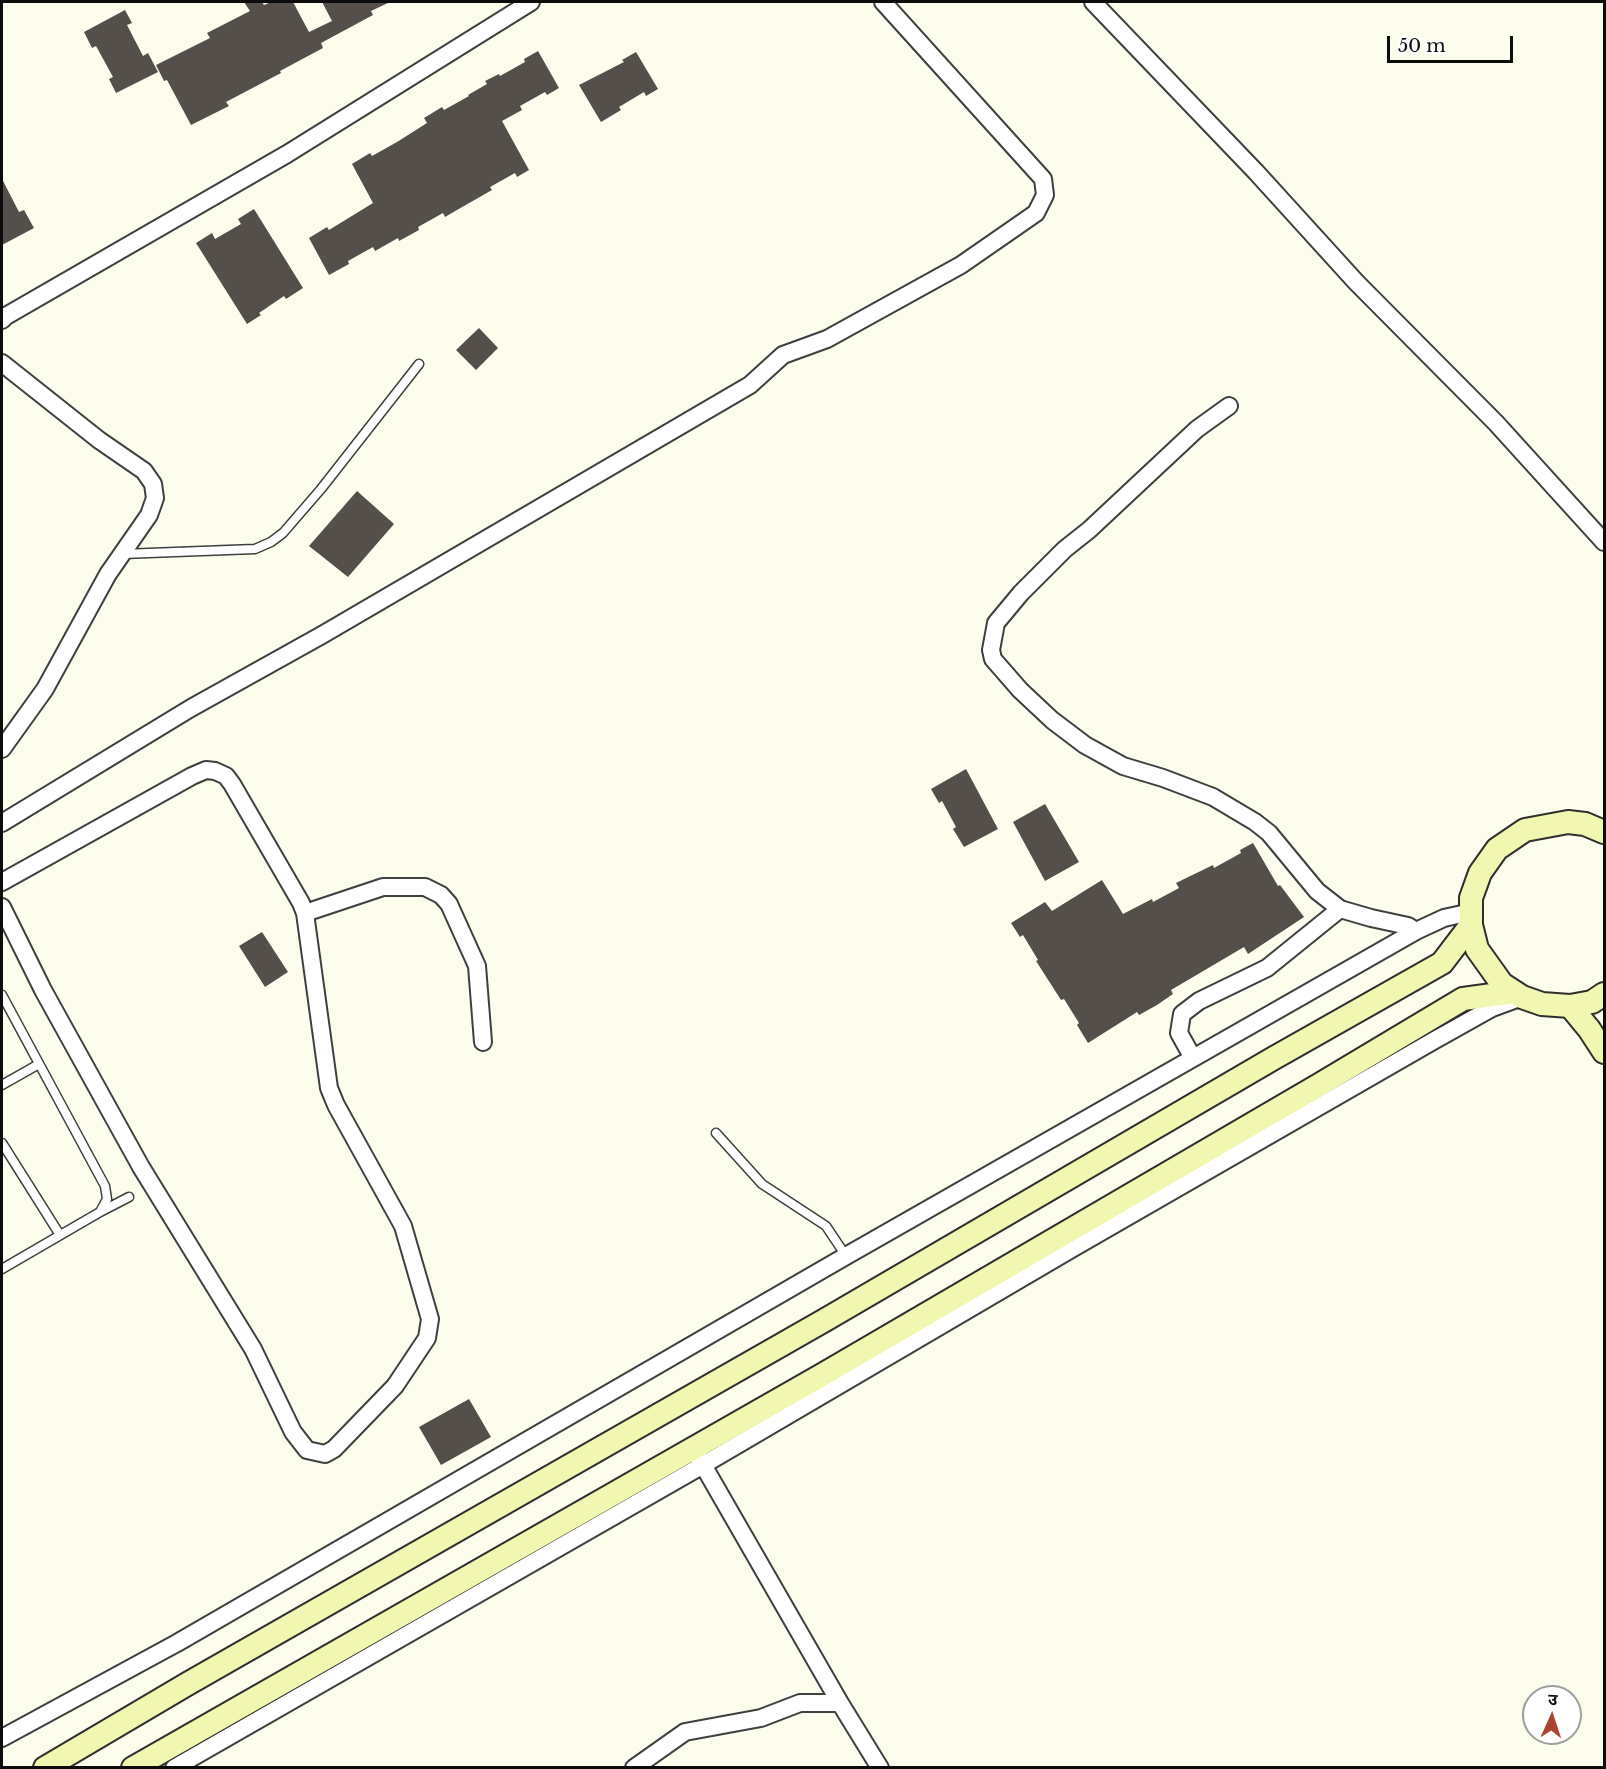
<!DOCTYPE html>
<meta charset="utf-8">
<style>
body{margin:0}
#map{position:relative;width:1606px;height:1769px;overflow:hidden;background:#fdfdee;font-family:"Libre Baskerville","Noto Sans Devanagari",serif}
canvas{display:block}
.frame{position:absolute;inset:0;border:3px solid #0c0c0c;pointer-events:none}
.north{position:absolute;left:1522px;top:1685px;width:60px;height:60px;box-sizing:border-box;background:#fff;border:2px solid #9e9e9e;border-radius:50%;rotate:3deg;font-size:16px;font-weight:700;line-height:24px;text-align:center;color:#0c0c0c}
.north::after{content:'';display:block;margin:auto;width:21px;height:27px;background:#ac4434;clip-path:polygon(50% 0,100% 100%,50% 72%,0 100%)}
.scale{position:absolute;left:1387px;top:36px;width:126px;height:27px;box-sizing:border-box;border:3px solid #0c0c0c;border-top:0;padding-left:8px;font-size:18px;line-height:21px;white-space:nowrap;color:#0c0c0c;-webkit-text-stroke:4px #fff;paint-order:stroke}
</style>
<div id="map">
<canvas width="1606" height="1769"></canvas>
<div class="frame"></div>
<div class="north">उ</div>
<div class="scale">50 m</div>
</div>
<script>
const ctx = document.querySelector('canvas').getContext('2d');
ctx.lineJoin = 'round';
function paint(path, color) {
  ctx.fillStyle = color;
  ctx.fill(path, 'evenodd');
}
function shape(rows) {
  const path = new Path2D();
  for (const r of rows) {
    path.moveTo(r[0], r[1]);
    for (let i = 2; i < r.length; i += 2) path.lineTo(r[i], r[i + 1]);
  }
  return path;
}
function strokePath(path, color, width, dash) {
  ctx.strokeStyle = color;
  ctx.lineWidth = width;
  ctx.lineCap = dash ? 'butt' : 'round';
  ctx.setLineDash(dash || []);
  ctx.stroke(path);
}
paint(shape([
 [244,2,262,2,264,5,271,2,293,2,309,32,332,21,322,2,390,2,371,11,373,15,321,43,323,48,280,71,281,73,226,102,229,106,191,125,167,80,164,81,156,65,210,38,207,33,250,11],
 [125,10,132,23,127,25,143,56,148,53,158,72,116,93,109,79,113,77,96,46,92,48,84,32],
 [538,51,559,88,547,95,545,92,520,106,522,110,502,121,529,170,517,177,515,173,490,187,492,190,457,210,445,217,443,213,418,227,419,230,399,241,398,238,375,251,373,247,348,261,349,264,329,275,309,238,327,227,329,230,373,203,352,164,370,153,372,156,397,142,427,123,424,118,442,107,444,110,469,96,468,95,487,84,485,81,499,74,500,76,525,62,524,59],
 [636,52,658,89,646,96,644,92,619,107,621,110,601,122,579,85,624,62,622,60],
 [2,179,19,212,24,210,34,228,2,245],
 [254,209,303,288,286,299,284,296,259,313,261,315,247,324,196,243,212,233,215,239,241,224,238,219],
 [479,328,498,348,476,370,456,350],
 [357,491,394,524,348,577,309,546],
 [966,769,998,829,964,847,953,829,956,827,942,801,939,803,931,789],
 [1045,804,1079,862,1045,881,1013,822],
 [1253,843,1278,886,1280,885,1304,917,1248,954,1244,947,1171,990,1173,994,1157,1005,1139,1015,1137,1012,1088,1043,1077,1025,1079,1023,1064,999,1061,1000,1036,961,1038,960,1023,935,1020,937,1011,923,1045,902,1052,911,1102,880,1123,914,1152,899,1153,902,1179,888,1176,883,1213,865,1214,868,1241,853,1240,850],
 [262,932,288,972,265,987,239,946],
 [469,1399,491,1437,441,1465,419,1427]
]), '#544f4a');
const lane = shape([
 [122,554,255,549,271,542,283,533,321,489,419,364],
 [2,995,105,1186,107,1199,100,1212,2,1269],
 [2,1085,39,1064],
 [716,1133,762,1184,826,1226,846,1256],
 [2,1143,60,1235],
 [100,1212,129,1197]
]);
const street = shape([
 [1093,2,1256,172,1356,282,1496,423,1604,542],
 [2,320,6,316,287,154,531,2],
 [2,363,99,440,144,471,153,484,155,498,149,515,108,574,45,689,2,749],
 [1229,406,1197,429,1089,530,1065,549,1021,593,996,623,991,650,993,659,1020,690,1052,720,1085,745,1123,766,1163,778,1213,797,1255,822,1269,833,1317,891,1340,909,1371,918,1408,926,1416,931],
 [2,823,191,708,322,635,750,385,783,355,827,339,961,265,1036,213,1045,195,1043,179,883,2],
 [2,882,192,776,206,770,215,771,226,776,232,784,301,903,305,913,329,1088,336,1105,403,1226,430,1319,427,1338,395,1386,334,1449,325,1454,307,1450,293,1432,253,1349,141,1167,43,990,2,907],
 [305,913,383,887,425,887,441,895,449,904,477,966,483,1042],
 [1193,1058,1179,1033,1182,1014,1199,1001,1267,968,1340,909],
 [699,1458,840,1703,880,1768],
 [2,1738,177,1643,846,1256,1416,931,1444,918,1471,912],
 [174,1768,703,1465,1073,1248,1433,1041,1492,1008,1522,997],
 [634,1768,685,1732,761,1718,800,1703,840,1703]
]);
const secondary = shape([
 [1604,832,1585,824,1568,822,1525,830,1497,849,1480,873,1471,898,1471,925,1477,949,1502,984,1522,997,1542,1004,1570,1006,1592,1002,1604,994],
 [1570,1006,1589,1029,1604,1052],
 [45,1768,189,1683,825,1320,1274,1058,1442,963,1471,925],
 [133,1768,822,1375,1319,1085,1463,999,1514,992]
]);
strokePath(lane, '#3f3f3f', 11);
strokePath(street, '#3f3f3f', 20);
strokePath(secondary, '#2e2e2e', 26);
strokePath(lane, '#fff', 8);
strokePath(street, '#fff', 16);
strokePath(secondary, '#f1f6b0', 22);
</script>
